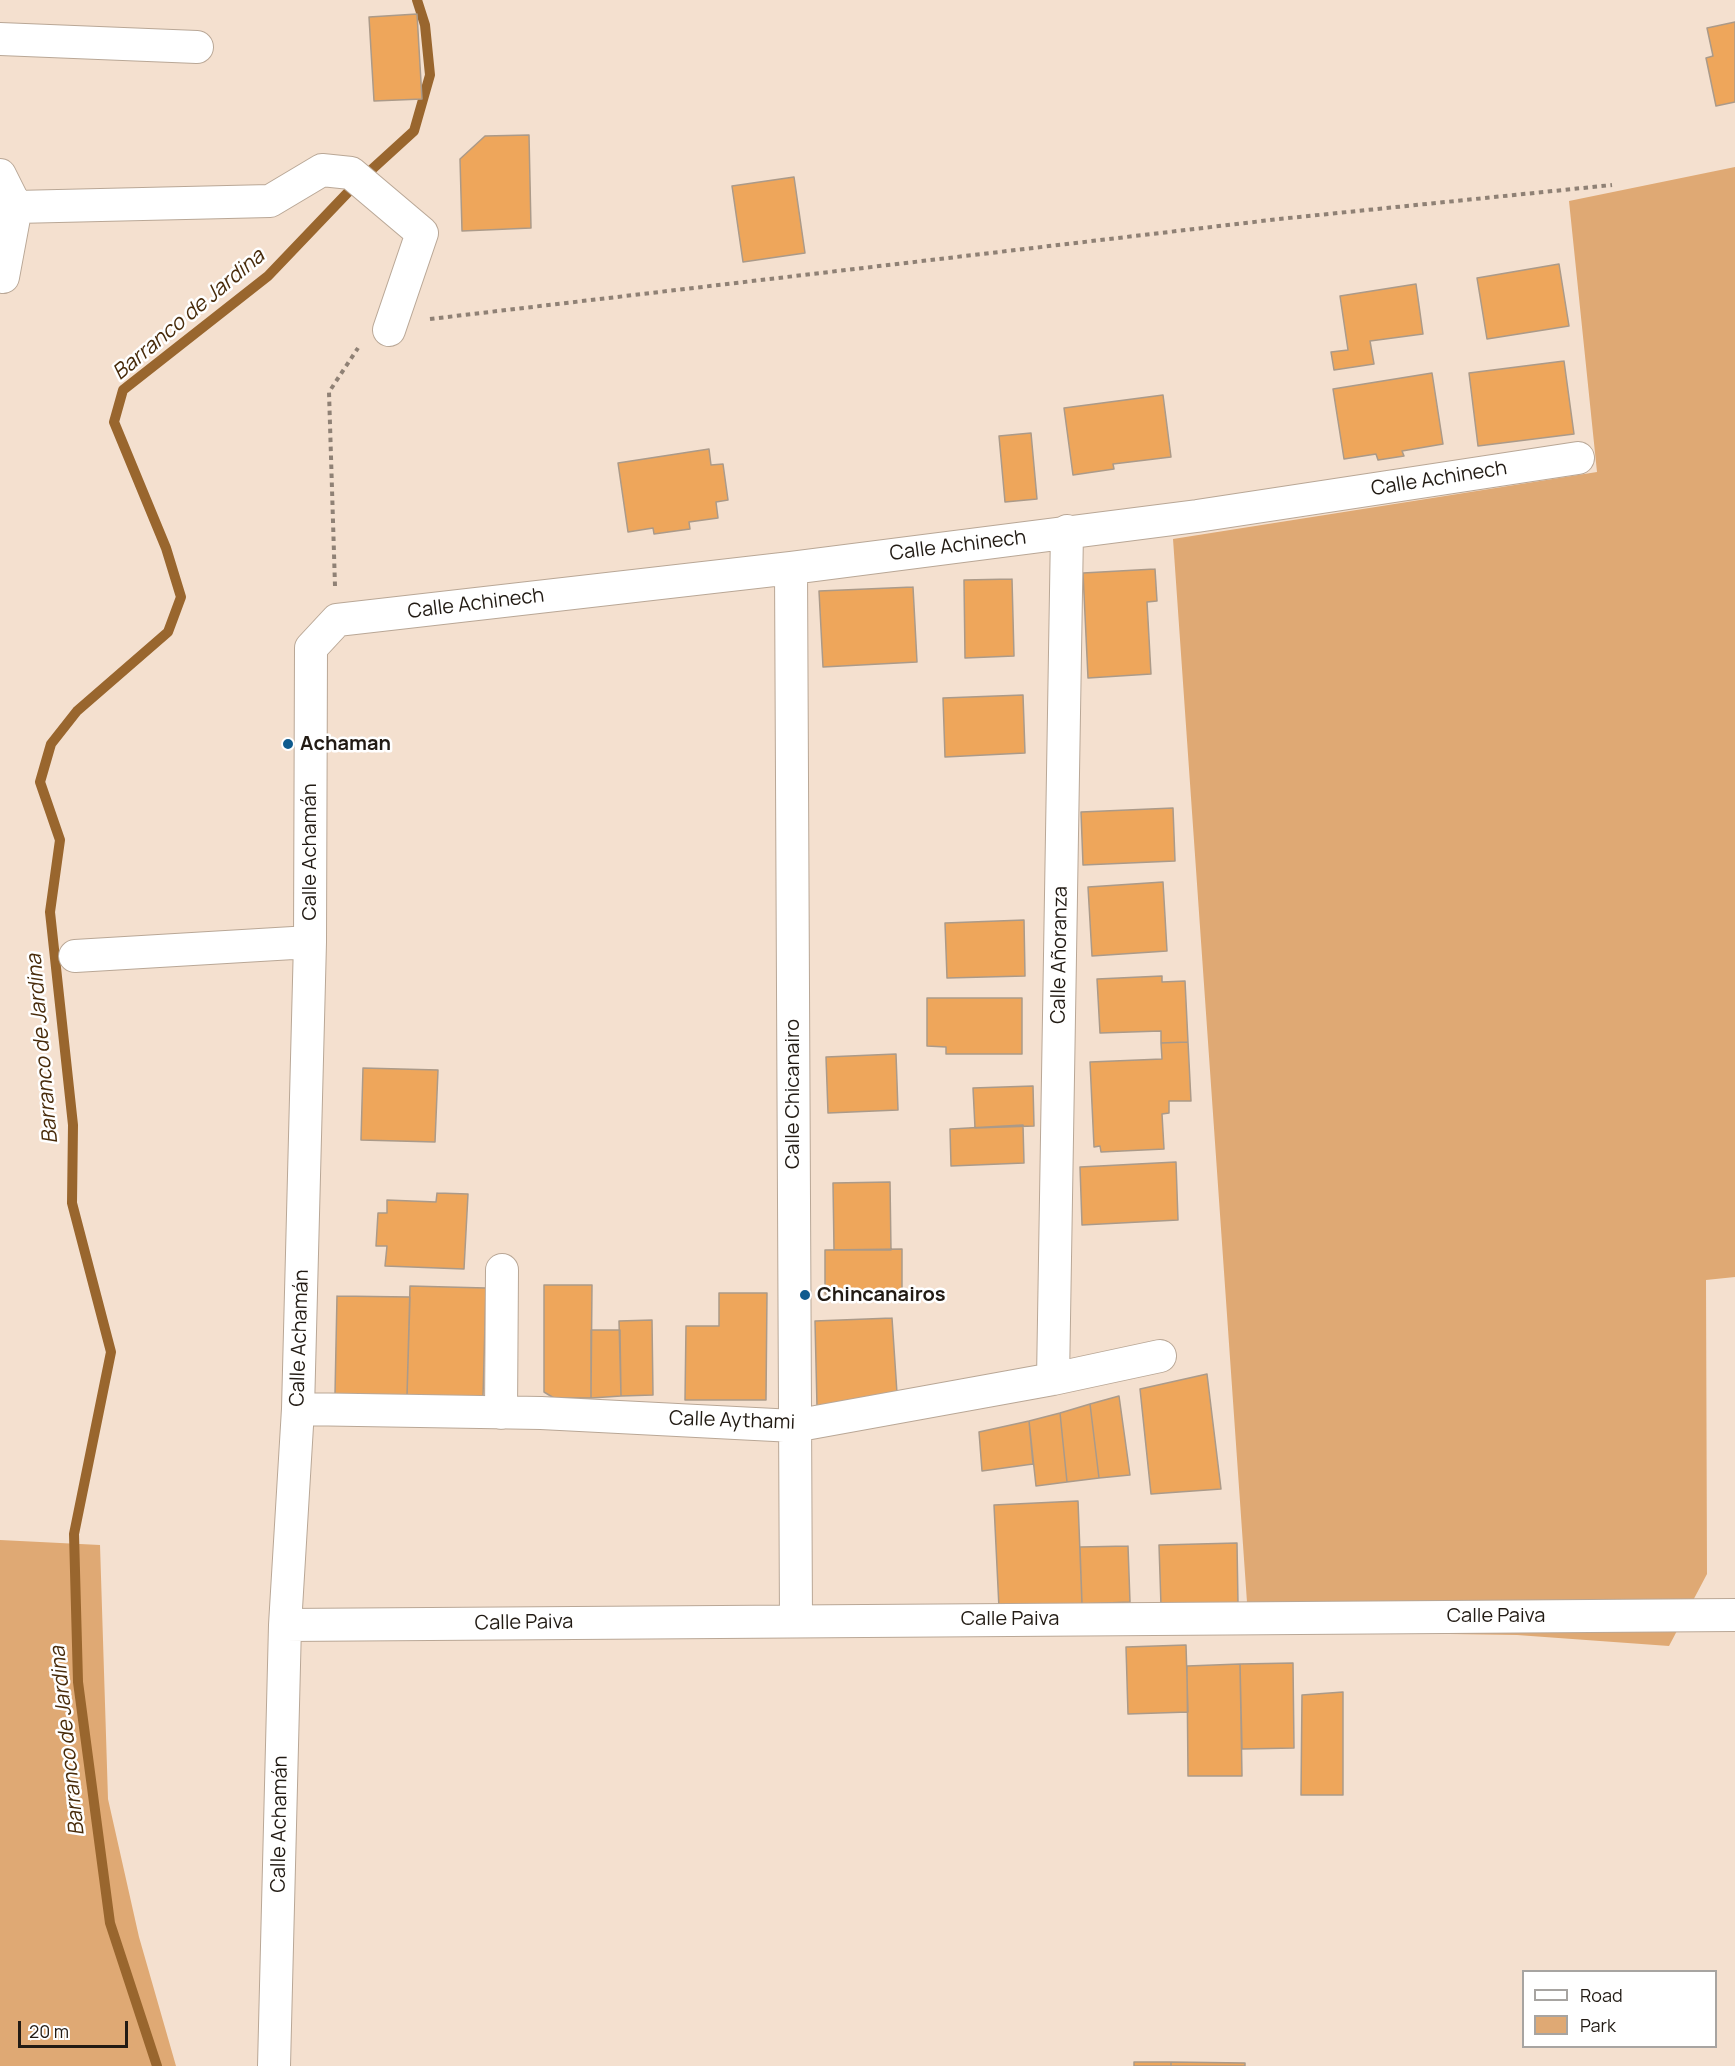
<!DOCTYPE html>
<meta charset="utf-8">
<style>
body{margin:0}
#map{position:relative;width:1735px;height:2066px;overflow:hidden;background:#f4e0cf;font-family:Manrope,sans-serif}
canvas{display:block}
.legend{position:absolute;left:1522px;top:1970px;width:195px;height:78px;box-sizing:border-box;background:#fff;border:2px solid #a7a4a1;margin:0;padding:8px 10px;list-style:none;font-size:18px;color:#221b14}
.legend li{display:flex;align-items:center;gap:12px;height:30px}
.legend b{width:30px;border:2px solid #a7a4a1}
.scale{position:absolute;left:18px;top:2021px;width:110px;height:27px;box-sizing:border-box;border:3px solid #221b14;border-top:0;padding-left:8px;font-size:18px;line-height:21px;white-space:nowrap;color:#221b14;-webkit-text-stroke:4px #fff;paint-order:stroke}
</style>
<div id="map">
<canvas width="1735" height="2066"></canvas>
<ul class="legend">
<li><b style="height:8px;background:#fff"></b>Road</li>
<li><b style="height:16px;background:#dfa974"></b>Park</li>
</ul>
<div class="scale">20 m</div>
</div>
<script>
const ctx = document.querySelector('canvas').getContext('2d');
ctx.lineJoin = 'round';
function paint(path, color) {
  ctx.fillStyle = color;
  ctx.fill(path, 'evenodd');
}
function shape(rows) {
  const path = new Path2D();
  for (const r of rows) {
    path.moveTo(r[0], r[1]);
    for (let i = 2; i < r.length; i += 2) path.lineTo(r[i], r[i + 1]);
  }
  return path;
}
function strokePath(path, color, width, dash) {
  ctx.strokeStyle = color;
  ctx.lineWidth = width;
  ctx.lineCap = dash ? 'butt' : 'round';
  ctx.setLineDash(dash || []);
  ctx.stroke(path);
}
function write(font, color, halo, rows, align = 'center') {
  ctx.font = font + ' Manrope,sans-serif';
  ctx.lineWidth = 5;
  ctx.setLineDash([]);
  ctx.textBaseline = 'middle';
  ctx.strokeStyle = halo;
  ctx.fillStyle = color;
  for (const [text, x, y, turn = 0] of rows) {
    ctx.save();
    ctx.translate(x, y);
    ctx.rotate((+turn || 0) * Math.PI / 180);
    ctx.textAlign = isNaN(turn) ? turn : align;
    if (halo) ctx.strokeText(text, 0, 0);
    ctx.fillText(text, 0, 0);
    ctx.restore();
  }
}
paint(shape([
 [1735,167,1735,1277,1706,1280,1707,1574,1669,1646,1517,1635,1249,1631,1173,539,1597,472,1569,201],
 [0,1540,100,1545,108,1799,139,1937,176,2066,0,2066]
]), '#dfa974');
strokePath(shape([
 [369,172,414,131,430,75,425,25,417,0],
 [157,2066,110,1923,78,1682,74,1534,111,1352,72,1203,73,1125,50,912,60,840,40,782,51,744,77,711,168,632,181,597,166,548,114,422,123,390,268,276,354,186]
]), '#99662e', 10);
const building = shape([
 [417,14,422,99,374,101,369,17,417,14],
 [1735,22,1735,102,1716,106,1706,58,1713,56,1707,28,1735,22],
 [529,135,531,228,462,231,460,159,485,136,529,135],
 [794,177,805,253,743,262,732,186,794,177],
 [1559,264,1569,326,1487,339,1477,278,1559,264],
 [1416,284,1423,334,1370,341,1374,364,1334,370,1331,352,1348,350,1340,296,1416,284],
 [1564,361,1574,434,1478,446,1469,373,1564,361],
 [1432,373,1443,444,1402,451,1404,456,1378,460,1376,454,1344,459,1333,389,1432,373],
 [1163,395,1171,457,1113,464,1114,469,1073,475,1064,408,1163,395],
 [1031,433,1037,499,1005,502,999,436,1031,433],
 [709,449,711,465,723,464,728,500,716,502,718,518,689,522,690,529,654,534,653,528,628,532,618,463,709,449],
 [1155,569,1157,601,1147,602,1151,674,1088,678,1083,573,1155,569],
 [1012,579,1014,656,965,658,964,580,1012,579],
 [913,587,917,662,823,667,819,591,913,587],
 [1023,695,1025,753,945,757,943,698,1023,695],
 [1173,808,1175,861,1083,865,1081,812,1173,808],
 [1163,882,1167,951,1092,956,1088,887,1163,882],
 [1024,920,1025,976,947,978,945,923,1024,920],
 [1162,976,1162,982,1185,981,1188,1042,1161,1043,1161,1031,1100,1033,1097,979,1162,976],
 [927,998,1022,998,1022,1054,946,1054,946,1047,927,1046,927,998],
 [1188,1042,1191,1101,1169,1101,1169,1113,1162,1114,1164,1149,1101,1152,1100,1146,1094,1147,1090,1062,1162,1059,1161,1043,1188,1042],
 [896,1054,898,1110,828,1113,826,1057,896,1054],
 [363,1068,438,1070,435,1142,361,1140,363,1068],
 [1033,1086,1034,1126,975,1128,973,1088,1033,1086],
 [1023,1125,1024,1163,951,1166,950,1129,1023,1125],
 [1176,1162,1178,1220,1082,1225,1080,1167,1176,1162],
 [890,1182,891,1250,834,1250,833,1183,890,1182],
 [437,1193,468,1194,464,1269,385,1266,387,1246,376,1246,378,1213,387,1213,387,1200,436,1202,437,1193],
 [902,1249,902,1293,825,1294,825,1250,902,1249],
 [544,1285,592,1285,591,1398,554,1398,544,1392,544,1285],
 [410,1286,486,1288,483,1397,407,1396,410,1286],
 [719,1293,767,1293,766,1400,685,1400,686,1326,719,1326,719,1293],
 [337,1296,410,1297,407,1396,335,1394,337,1296],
 [892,1318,897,1393,817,1407,815,1321,892,1318],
 [652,1320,653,1395,621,1396,619,1321,652,1320],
 [591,1330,620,1330,621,1396,591,1398,591,1330],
 [1207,1374,1221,1489,1151,1494,1140,1389,1207,1374],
 [1119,1396,1130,1475,1099,1478,1090,1404,1119,1396],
 [1090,1404,1099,1478,1067,1482,1060,1413,1090,1404],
 [1060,1413,1067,1482,1036,1486,1029,1421,1060,1413],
 [1029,1421,1033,1464,982,1471,979,1432,1029,1421],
 [1078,1501,1082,1604,999,1608,994,1505,1078,1501],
 [1237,1543,1238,1604,1161,1606,1159,1545,1237,1543],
 [1128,1546,1130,1602,1082,1604,1080,1547,1128,1546],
 [1186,1645,1188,1712,1128,1714,1126,1647,1186,1645],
 [1293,1663,1294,1748,1242,1749,1240,1664,1293,1663],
 [1240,1664,1242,1776,1188,1776,1187,1666,1240,1664],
 [1343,1692,1343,1795,1301,1795,1302,1695,1343,1692],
 [1134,2062,1171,2062,1171,2066,1134,2066,1134,2062],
 [1171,2062,1245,2063,1245,2066,1171,2066,1171,2062]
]);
paint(building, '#eea65b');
strokePath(building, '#ab9a89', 1.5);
const minor = shape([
 [0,39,197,47],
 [0,175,16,207,3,277],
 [16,207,270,201,322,170,351,173,422,233,389,330],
 [791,568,796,1621],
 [75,956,310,942],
 [1053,1379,1067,531],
 [298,1409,541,1413,794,1426,1053,1379,1160,1356],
 [501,1413,502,1270],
 [285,1625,1735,1615],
 [274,2066,285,1625,298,1409,310,942,311,648,337,620,791,568,1197,516,1578,458]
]);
strokePath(minor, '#b9a796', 34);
strokePath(shape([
 [430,319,1279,219,1612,185],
 [335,586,329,392,358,348]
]), '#8f8175', 4, [4.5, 4.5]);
strokePath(minor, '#fff', 32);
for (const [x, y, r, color] of [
 [288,744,6,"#0f5b8e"],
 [805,1295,6,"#0f5b8e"]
]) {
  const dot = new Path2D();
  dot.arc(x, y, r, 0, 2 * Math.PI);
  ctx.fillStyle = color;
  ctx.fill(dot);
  strokePath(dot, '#fff', 2);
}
write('20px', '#221b14', '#fff', [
 ["Calle Achinech",1439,479,-9],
 ["Calle Achinech",958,546,-7],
 ["Calle Achinech",476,604,-7],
 ["Calle Achamán",310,852,-90],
 ["Calle Añoranza",1060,955,-89],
 ["Calle Chicanairo",793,1094,-90],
 ["Calle Achamán",300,1338,-88],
 ["Calle Aythami",732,1421,2],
 ["Calle Paiva",1496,1616],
 ["Calle Paiva",1010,1619],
 ["Calle Paiva",524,1623,-1],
 ["Calle Achamán",280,1824,-89]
]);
write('bold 20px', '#221b14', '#fff', [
 ["Achaman",300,744],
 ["Chincanairos",817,1295]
], 'left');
write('italic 21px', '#482b0a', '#fff', [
 ["Barranco de Jardina",189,315,-40],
 ["Barranco de Jardina",43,1049,-95],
 ["Barranco de Jardina",68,1741,-96]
]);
</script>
